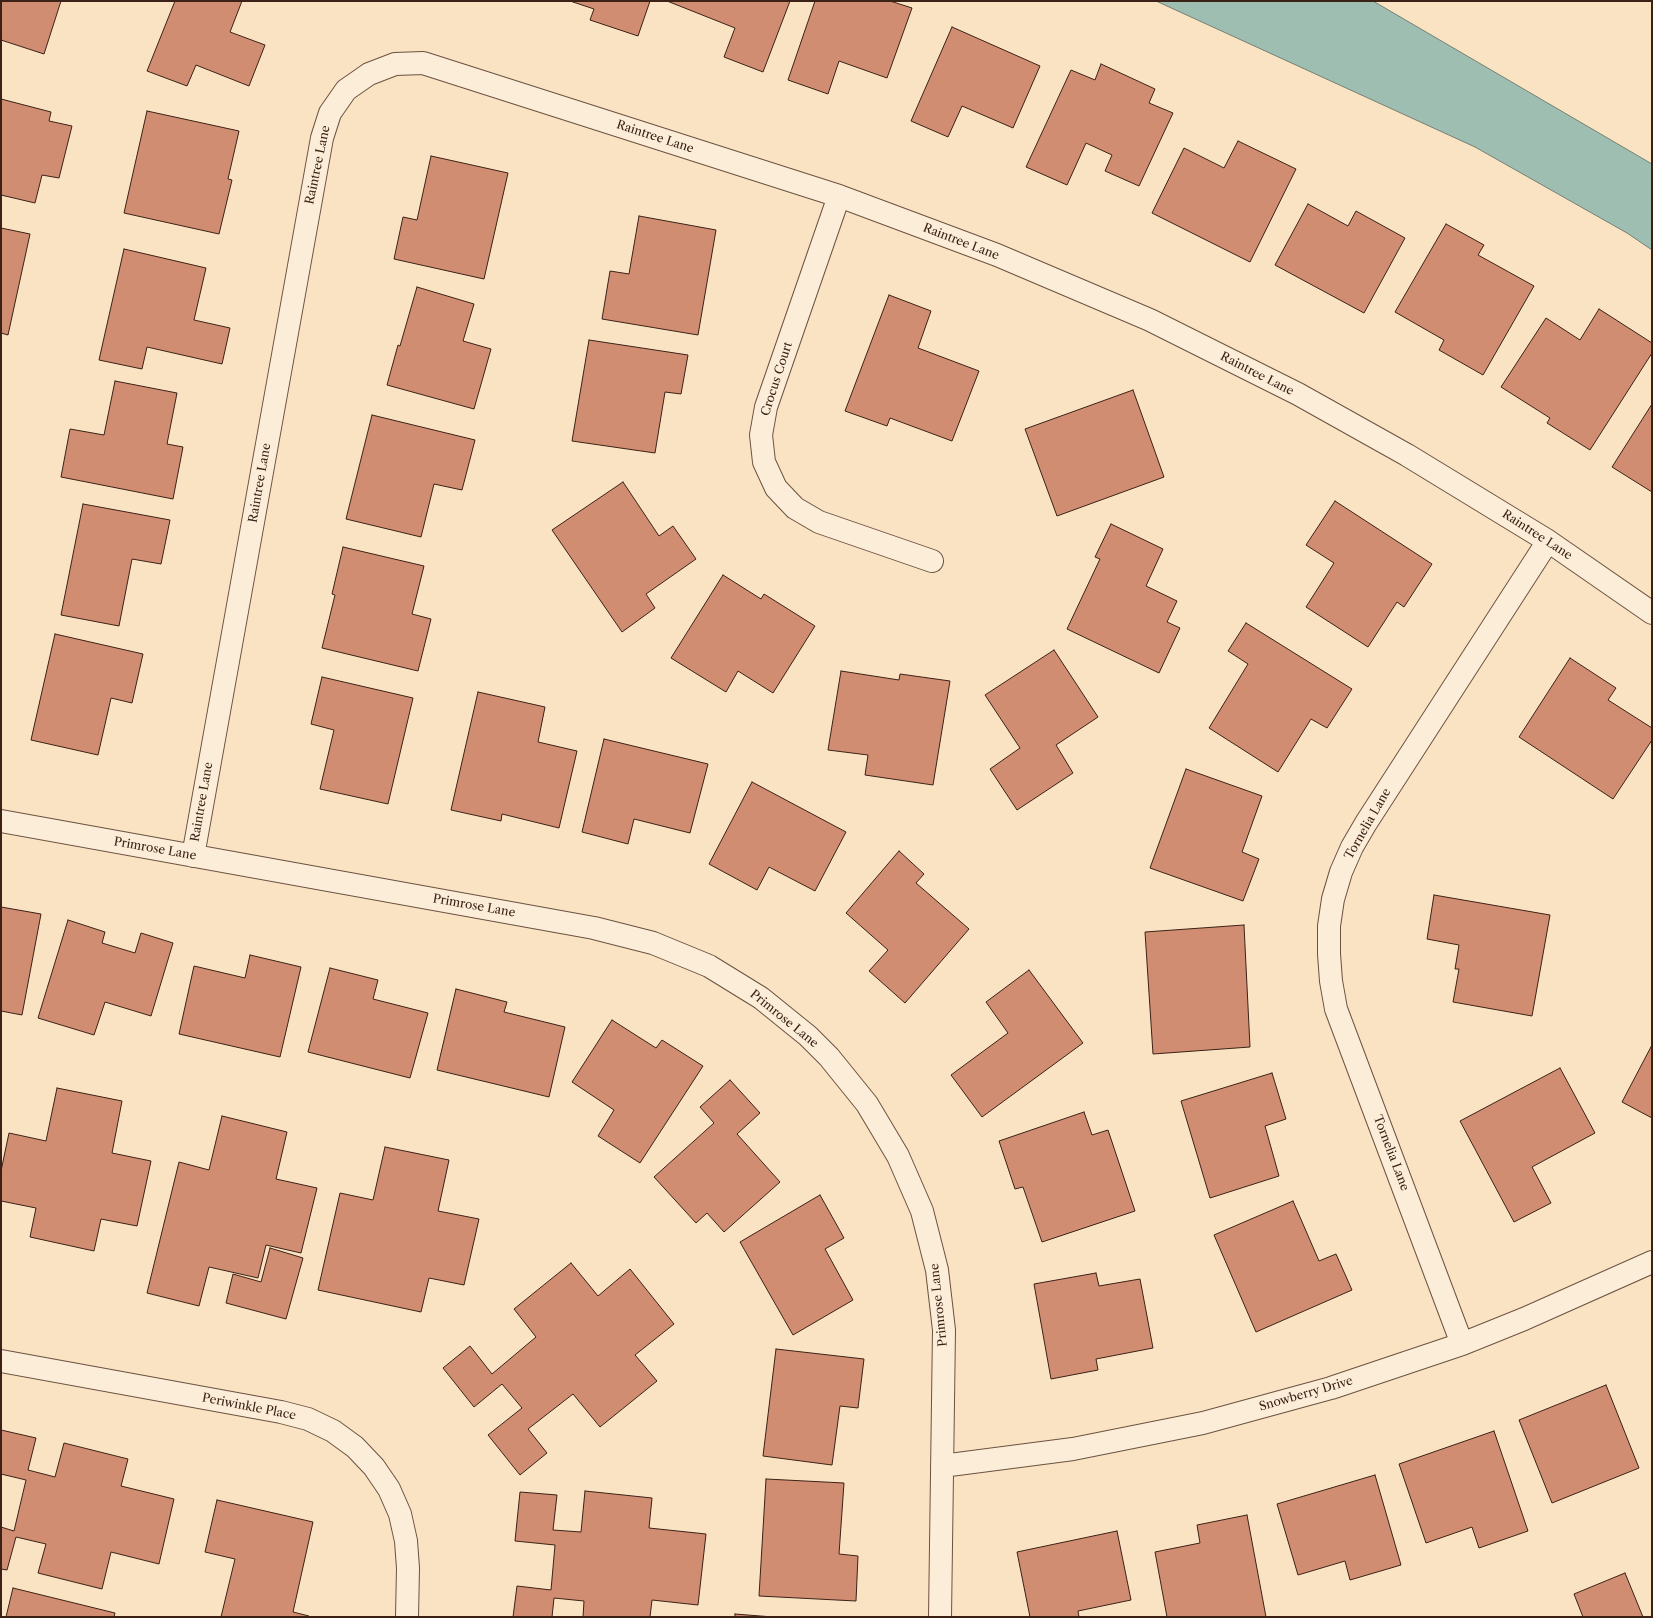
<!DOCTYPE html>
<style>
body{margin:0}
#map{position:relative;width:1653px;height:1618px;overflow:hidden;background:#fae3c3;font-family:"Libre Caslon Text",serif}
canvas{display:block}
.frame{position:absolute;inset:0;border:2px solid #3b2116;pointer-events:none}
</style>
<div id="map">
<canvas width="1653" height="1618"></canvas>
<div class="frame"></div>
</div>
<script>
const ctx = document.querySelector('canvas').getContext('2d');
ctx.lineJoin = 'round';
function paint(path, color) {
  ctx.fillStyle = color;
  ctx.fill(path, 'evenodd');
}
function shape(rows) {
  const path = new Path2D();
  for (const r of rows) {
    path.moveTo(r[0], r[1]);
    for (let i = 2; i < r.length; i += 2) path.lineTo(r[i], r[i + 1]);
  }
  return path;
}
function strokePath(path, color, width, dash) {
  ctx.strokeStyle = color;
  ctx.lineWidth = width;
  ctx.lineCap = dash ? 'butt' : 'round';
  ctx.setLineDash(dash || []);
  ctx.stroke(path);
}
function write(font, color, halo, rows, align = 'center') {
  ctx.font = font + ' "Libre Caslon Text",serif';
  ctx.lineWidth = 3;
  ctx.setLineDash([]);
  ctx.textBaseline = 'middle';
  ctx.strokeStyle = halo;
  ctx.fillStyle = color;
  for (const [text, x, y, turn = 0] of rows) {
    ctx.save();
    ctx.translate(x, y);
    ctx.rotate((+turn || 0) * Math.PI / 180);
    ctx.textAlign = isNaN(turn) ? turn : align;
    if (halo) ctx.strokeText(text, 0, 0);
    ctx.fillText(text, 0, 0);
    ctx.restore();
  }
}
const water = shape([
 [1156,1,1373,1,1652,164,1652,250,1627,233,1475,147,1156,1]
]);
paint(water, '#9ebeb1');
strokePath(water, '#767f73', 1);
const building = shape([
 [1,1,61,1,44,54,1,40,1,1],
 [175,1,242,1,230,32,265,45,249,86,196,65,187,86,147,71,175,1],
 [570,1,650,1,638,36,590,20,594,9,570,1],
 [667,1,790,1,763,72,724,57,735,28,667,1],
 [815,1,890,1,912,8,887,78,839,61,828,94,788,80,815,1],
 [952,27,1040,66,1013,128,962,106,948,137,911,121,952,27],
 [1101,64,1155,89,1149,103,1173,113,1139,186,1105,171,1112,155,1086,143,1067,185,1026,167,1071,70,1095,80,1101,64],
 [1,99,51,112,49,121,72,126,59,178,42,175,35,203,1,195,1,99],
 [147,111,239,131,228,179,232,180,219,234,124,213,147,111],
 [1238,141,1296,169,1250,262,1152,213,1184,148,1224,168,1238,141],
 [431,156,508,173,484,279,394,259,403,217,417,220,431,156],
 [1308,204,1348,226,1356,211,1405,238,1364,313,1275,265,1308,204],
 [639,216,716,230,698,335,602,319,610,271,629,274,639,216],
 [1446,224,1484,245,1478,255,1534,286,1483,375,1439,350,1444,340,1395,312,1446,224],
 [1,228,30,234,8,335,1,333,1,228],
 [124,249,206,268,194,320,230,328,222,364,147,347,142,369,99,360,124,249],
 [417,287,474,304,463,341,491,349,474,409,387,385,398,345,400,346,417,287],
 [889,295,931,311,918,348,979,371,952,441,890,418,887,426,845,411,889,295],
 [1599,309,1652,343,1652,353,1590,450,1547,423,1550,418,1501,387,1546,318,1580,340,1599,309],
 [589,340,688,355,681,394,665,392,655,453,572,441,589,340],
 [115,381,177,393,167,444,183,447,173,499,61,477,70,429,104,435,115,381],
 [1133,390,1164,477,1057,516,1025,429,1133,390],
 [1652,404,1652,492,1612,467,1652,404],
 [372,415,475,440,462,490,434,484,421,537,346,519,372,415],
 [623,482,659,536,673,526,696,559,646,594,655,608,622,632,552,530,623,482],
 [1335,501,1432,564,1404,607,1397,602,1368,647,1306,607,1334,563,1306,545,1335,501],
 [83,504,170,520,161,564,132,559,119,626,61,615,83,504],
 [1111,524,1163,549,1146,586,1177,601,1167,622,1180,628,1159,673,1067,629,1100,559,1095,557,1111,524],
 [343,547,424,566,412,614,431,619,418,671,322,648,335,595,332,594,343,547],
 [723,575,761,599,764,594,815,626,773,693,738,671,726,692,671,658,723,575],
 [1246,623,1352,689,1327,728,1311,719,1278,772,1209,728,1248,664,1228,651,1246,623],
 [55,634,143,654,132,703,111,698,98,755,31,740,55,634],
 [1054,650,1098,717,1056,745,1073,773,1017,810,990,769,1020,748,985,695,1054,650],
 [1570,658,1616,688,1608,700,1652,728,1652,740,1613,799,1519,737,1570,658],
 [841,671,899,680,900,674,950,681,933,785,865,775,868,755,828,750,841,671],
 [322,677,413,698,388,804,320,789,334,730,311,724,322,677],
 [478,692,545,707,538,742,577,751,559,828,502,814,501,821,451,810,478,692],
 [604,739,708,764,690,833,634,819,628,844,582,832,604,739],
 [1186,769,1262,796,1242,852,1259,859,1243,901,1150,868,1186,769],
 [752,782,846,832,815,891,769,867,757,890,709,864,752,782],
 [899,851,924,874,916,883,969,929,905,1003,869,971,888,950,846,913,899,851],
 [1434,895,1550,915,1532,1016,1453,1002,1459,969,1455,969,1459,945,1427,939,1434,895],
 [1,907,41,914,22,1015,1,1011,1,907],
 [68,920,105,932,102,943,135,953,141,933,173,943,151,1016,105,1002,94,1035,38,1018,68,920],
 [1244,925,1250,1047,1153,1054,1145,932,1244,925],
 [250,955,301,967,280,1057,179,1034,194,966,245,978,250,955],
 [330,968,378,980,373,999,428,1013,410,1078,308,1052,330,968],
 [1029,970,1083,1043,982,1117,951,1075,1008,1033,986,1002,1029,970],
 [456,989,507,1002,504,1012,565,1027,549,1097,437,1070,456,989],
 [612,1020,656,1048,662,1040,703,1066,640,1163,598,1136,614,1110,572,1082,612,1020],
 [1652,1045,1652,1118,1622,1102,1652,1045],
 [1560,1068,1595,1133,1532,1167,1551,1203,1514,1222,1460,1121,1560,1068],
 [1272,1073,1286,1119,1265,1126,1279,1176,1210,1198,1181,1101,1272,1073],
 [730,1080,760,1113,737,1134,780,1182,724,1232,707,1213,696,1223,654,1177,714,1123,700,1107,730,1080],
 [57,1088,122,1101,112,1153,151,1161,137,1226,101,1219,94,1251,30,1237,36,1208,1,1201,1,1171,9,1133,46,1141,57,1088],
 [1084,1112,1092,1135,1108,1130,1135,1211,1042,1242,1023,1187,1015,1189,999,1141,1084,1112],
 [222,1116,287,1132,276,1179,317,1188,301,1253,266,1245,258,1278,209,1267,199,1306,147,1293,179,1162,209,1170,222,1116],
 [385,1147,449,1160,438,1211,479,1219,464,1285,429,1278,421,1312,318,1290,340,1193,373,1200,385,1147],
 [820,1195,844,1238,825,1249,853,1300,793,1335,740,1242,820,1195],
 [1293,1201,1319,1261,1336,1254,1352,1290,1256,1332,1214,1235,1293,1201],
 [270,1248,303,1258,286,1319,226,1303,233,1274,261,1282,270,1248],
 [571,1263,598,1296,630,1269,674,1324,635,1355,657,1381,600,1427,573,1394,528,1429,547,1453,520,1475,488,1435,522,1408,502,1384,474,1407,443,1368,470,1346,492,1374,536,1337,514,1309,571,1263],
 [1096,1273,1099,1286,1140,1279,1153,1348,1096,1359,1098,1370,1051,1379,1034,1284,1096,1273],
 [776,1349,864,1359,858,1408,840,1406,832,1465,763,1456,776,1349],
 [1606,1385,1639,1468,1552,1503,1519,1420,1606,1385],
 [1,1430,36,1438,28,1470,55,1477,64,1443,128,1459,121,1486,174,1499,159,1564,111,1552,102,1589,38,1573,46,1544,16,1537,7,1570,1,1569,1,1527,14,1531,26,1480,1,1474,1,1430],
 [1494,1431,1528,1531,1479,1548,1472,1527,1426,1543,1399,1464,1494,1431],
 [1375,1475,1401,1565,1350,1580,1345,1561,1298,1575,1277,1504,1375,1475],
 [766,1479,844,1483,839,1554,858,1556,856,1601,759,1596,766,1479],
 [585,1491,652,1498,649,1528,706,1534,698,1605,652,1600,650,1617,583,1617,584,1601,554,1598,552,1617,513,1617,517,1586,551,1590,555,1545,515,1541,520,1492,557,1495,553,1530,581,1532,585,1491],
 [217,1500,313,1522,293,1612,309,1616,308,1617,221,1617,235,1559,205,1552,217,1500],
 [1247,1515,1266,1617,1167,1617,1155,1552,1200,1543,1197,1525,1247,1515],
 [1117,1531,1131,1600,1078,1611,1079,1617,1030,1617,1017,1552,1117,1531],
 [1625,1573,1643,1617,1583,1617,1574,1594,1625,1573],
 [13,1588,115,1613,114,1617,6,1617,13,1588],
 [735,1614,773,1617,735,1617,735,1614]
]);
paint(building, '#d18d71');
strokePath(building, '#3b2116', 1);
const minor = shape([
 [839,196,766,407,761,435,764,462,776,488,795,508,819,522,932,561],
 [1,821,594,928,653,943,709,966,761,998,808,1036,829,1057,867,1104,898,1156,922,1211,937,1270,944,1330,940,1617],
 [193,856,322,138,330,113,346,90,369,74,395,64,423,63,839,196,997,255,1150,320,1298,394,1407,455,1548,541,1652,613],
 [1462,1344,1336,1009,1331,981,1329,954,1329,926,1333,899,1341,872,1352,847,1366,823,1548,541],
 [1,1361,281,1412,308,1419,333,1431,355,1447,374,1467,389,1489,400,1514,406,1541,408,1568,407,1617],
 [942,1466,1073,1449,1203,1423,1331,1388,1462,1344,1524,1319,1652,1262]
]);
strokePath(minor, '#6b5241', 24);
strokePath(minor, '#fcedd8', 22);
write('12px', '#3b2116', '#fcedd8', [
 ["Raintree Lane",655,137,18],
 ["Raintree Lane",318,165,-78],
 ["Raintree Lane",961,242,21],
 ["Raintree Lane",1257,374,27],
 ["Crocus Court",777,379,-72],
 ["Raintree Lane",260,483,-80],
 ["Raintree Lane",1537,535,33],
 ["Raintree Lane",202,802,-80],
 ["Tornelia Lane",1368,824,-60],
 ["Primrose Lane",155,849,10],
 ["Primrose Lane",474,906,10],
 ["Primrose Lane",784,1019,39],
 ["Tornelia Lane",1391,1153,69],
 ["Primrose Lane",939,1305,-96],
 ["Snowberry Drive",1306,1394,-16],
 ["Periwinkle Place",249,1407,11]
]);
</script>
